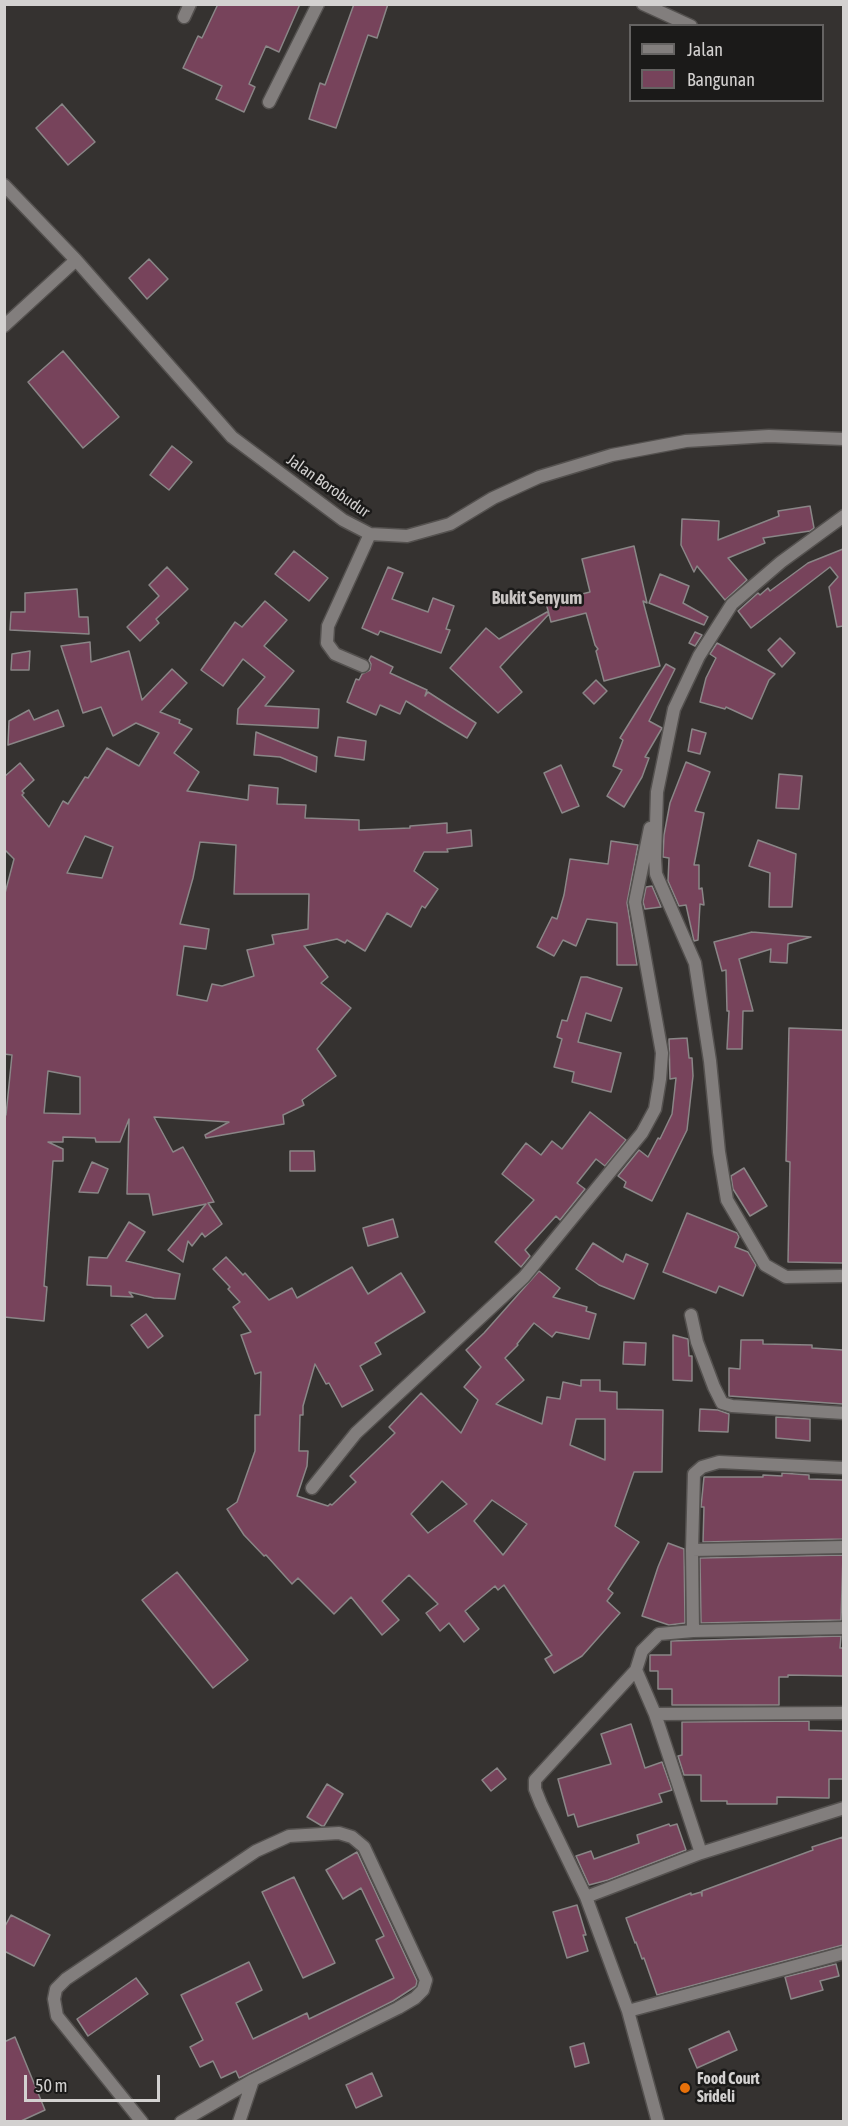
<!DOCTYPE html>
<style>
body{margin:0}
#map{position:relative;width:848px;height:2126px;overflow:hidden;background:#353230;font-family:"Asap Condensed",sans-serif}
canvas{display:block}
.frame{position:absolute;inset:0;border:6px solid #d3d1d0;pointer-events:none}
.legend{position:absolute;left:629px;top:24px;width:195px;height:78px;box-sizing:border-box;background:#1b1a19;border:2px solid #656362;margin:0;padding:8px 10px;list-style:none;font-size:18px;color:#d3d1d0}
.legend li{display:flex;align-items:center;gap:12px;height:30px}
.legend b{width:30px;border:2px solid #656362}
.scale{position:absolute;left:24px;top:2075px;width:136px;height:27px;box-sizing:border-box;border:3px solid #d3d1d0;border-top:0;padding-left:8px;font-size:18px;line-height:21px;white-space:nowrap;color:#d3d1d0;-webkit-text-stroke:4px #1b1a19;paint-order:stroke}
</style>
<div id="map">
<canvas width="848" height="2126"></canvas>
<div class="frame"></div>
<ul class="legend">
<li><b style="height:8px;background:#827e7d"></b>Jalan</li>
<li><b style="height:16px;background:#77435b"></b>Bangunan</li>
</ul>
<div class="scale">50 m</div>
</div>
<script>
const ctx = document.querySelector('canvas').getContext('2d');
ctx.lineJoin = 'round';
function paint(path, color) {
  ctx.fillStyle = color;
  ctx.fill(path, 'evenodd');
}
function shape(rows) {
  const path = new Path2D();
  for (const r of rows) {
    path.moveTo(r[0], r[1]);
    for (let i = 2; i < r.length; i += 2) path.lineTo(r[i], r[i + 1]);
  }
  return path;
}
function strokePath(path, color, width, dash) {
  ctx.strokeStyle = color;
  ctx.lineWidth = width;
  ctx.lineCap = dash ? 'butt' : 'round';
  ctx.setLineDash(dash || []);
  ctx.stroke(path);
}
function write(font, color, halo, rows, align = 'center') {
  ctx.font = font + ' "Asap Condensed",sans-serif';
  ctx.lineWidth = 5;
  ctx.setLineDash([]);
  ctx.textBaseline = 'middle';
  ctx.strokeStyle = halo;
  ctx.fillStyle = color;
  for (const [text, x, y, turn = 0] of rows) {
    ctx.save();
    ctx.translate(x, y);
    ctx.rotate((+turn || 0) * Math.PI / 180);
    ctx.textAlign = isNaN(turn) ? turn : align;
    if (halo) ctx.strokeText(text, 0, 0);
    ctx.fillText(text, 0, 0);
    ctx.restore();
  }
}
const building = shape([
 [218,4,300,4,279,52,266,46,249,84,255,87,244,112,216,99,222,86,183,68,198,36,202,38,218,4],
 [354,4,388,4,377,38,368,35,336,128,309,119,320,83,325,85,354,4],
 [62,104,95,142,68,165,36,128,62,104],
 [149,259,168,279,147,299,129,278,149,259],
 [63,351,119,417,83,448,28,382,63,351],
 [172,446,192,462,169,490,150,475,172,446],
 [810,506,814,528,810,531,763,538,765,543,728,558,747,580,725,600,697,566,694,572,681,545,682,519,719,521,718,540,779,516,778,511,810,506],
 [634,546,647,603,643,601,660,666,604,681,596,651,598,649,595,645,586,613,551,622,546,603,590,592,582,559,634,546],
 [843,549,843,626,837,627,829,587,838,577,830,567,751,628,738,611,758,593,760,595,768,588,770,591,808,563,843,549],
 [294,551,328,578,309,601,275,574,294,551],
 [167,567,188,589,156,619,159,623,140,641,127,627,159,596,149,585,167,567],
 [388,567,403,573,392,599,428,612,433,598,454,606,446,629,450,630,441,653,380,631,378,635,362,628,388,567],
 [660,574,689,586,683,603,708,617,704,625,649,603,660,574],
 [77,589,79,617,88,617,89,634,10,630,11,612,25,612,25,593,77,589],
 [265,601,287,620,264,646,294,671,265,706,319,709,318,728,237,724,238,709,265,677,243,659,223,686,201,670,235,622,242,627,265,601],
 [547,612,549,614,500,667,522,692,498,713,450,668,486,628,499,639,547,612],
 [695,632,702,635,695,646,689,643,695,632],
 [780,638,795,653,782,667,768,650,780,638],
 [90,642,91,662,129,651,142,700,172,669,187,683,160,712,180,720,179,723,192,729,174,753,199,772,187,791,248,800,249,785,278,788,277,804,306,805,305,818,359,820,359,830,410,828,410,826,447,823,447,833,471,830,472,846,447,849,448,852,424,852,414,871,438,889,425,908,422,906,411,927,387,913,365,951,347,940,345,943,337,939,304,946,328,977,321,983,351,1008,317,1049,336,1076,302,1100,304,1105,283,1115,284,1124,206,1138,205,1135,229,1122,154,1117,173,1152,183,1147,214,1202,208,1203,222,1224,205,1237,202,1233,192,1246,188,1241,183,1262,168,1250,206,1204,153,1215,149,1194,127,1194,129,1119,120,1142,96,1142,95,1138,63,1137,63,1142,48,1142,63,1149,63,1161,53,1161,44,1286,47,1287,44,1321,4,1317,4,1115,6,1115,12,1055,4,1054,4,897,14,859,4,849,4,777,20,763,34,780,22,791,24,793,22,795,49,827,63,801,68,804,85,777,88,778,107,748,139,766,159,733,136,723,113,736,101,707,83,713,61,646,90,642],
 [85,836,113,847,102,878,67,873,85,836],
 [200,842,236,845,234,894,309,894,308,929,272,935,274,944,247,950,254,976,222,986,212,984,207,1001,177,995,184,946,206,949,209,929,180,924,193,878,200,842],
 [48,1071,80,1077,80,1114,44,1113,48,1071],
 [717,643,775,674,769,680,752,719,726,707,725,709,700,702,706,678,716,658,710,654,717,643],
 [30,651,29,670,11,670,12,654,30,651],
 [371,656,393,667,390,673,427,690,425,696,428,692,476,723,467,738,406,701,400,714,380,705,376,715,347,702,356,679,359,680,362,674,370,670,371,664,369,660,371,656],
 [666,664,675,669,649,721,662,728,645,757,649,758,642,777,624,807,607,796,622,770,613,766,623,740,620,738,666,664],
 [596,680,607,691,594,704,583,693,596,680],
 [29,710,34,720,58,710,64,726,8,745,9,721,29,710],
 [692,729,706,733,700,754,688,751,692,729],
 [256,732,317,757,316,772,280,757,254,755,256,732],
 [338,737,366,741,364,760,335,756,338,737],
 [686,762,710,772,695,811,704,813,694,865,699,865,699,889,702,888,704,905,700,904,698,940,694,941,686,905,679,906,668,881,669,858,663,857,664,835,670,803,686,762],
 [561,765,579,806,562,813,544,773,561,765],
 [779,774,802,776,799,809,776,808,779,774],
 [758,840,796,854,792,907,769,907,770,873,749,866,758,840],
 [611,841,638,845,627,903,637,965,617,965,617,923,587,919,576,946,563,940,554,956,537,947,552,917,557,919,564,895,570,859,608,864,611,841],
 [652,886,661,907,645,909,643,902,646,887,652,886],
 [752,932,811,937,788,944,787,963,770,962,771,949,739,959,753,1011,743,1011,742,1049,727,1049,729,1011,727,1011,726,970,722,971,714,942,752,932],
 [581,977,587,977,622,988,611,1021,586,1013,578,1042,621,1053,611,1092,572,1082,574,1072,554,1067,562,1039,557,1037,562,1020,567,1021,581,977],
 [789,1028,843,1030,843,1263,788,1262,790,1162,786,1161,789,1028],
 [687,1038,689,1058,692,1058,693,1076,687,1130,652,1201,624,1187,626,1182,618,1176,639,1150,648,1157,658,1138,660,1139,672,1114,676,1078,670,1079,669,1039,687,1038],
 [590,1112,626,1140,605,1166,596,1159,577,1183,585,1189,560,1220,556,1216,525,1250,530,1256,521,1267,495,1242,534,1200,502,1174,526,1143,541,1155,552,1141,562,1149,590,1112],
 [290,1151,314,1151,315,1171,290,1171,290,1151],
 [92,1162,108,1169,98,1193,79,1192,92,1162],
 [744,1168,767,1206,750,1216,733,1189,731,1176,744,1168],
 [687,1213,737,1233,739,1237,735,1247,748,1252,756,1265,743,1296,719,1286,716,1293,663,1272,687,1213],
 [393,1219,398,1237,368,1246,363,1228,393,1219],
 [129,1222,145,1232,126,1261,180,1274,175,1299,154,1298,129,1292,133,1297,111,1296,111,1286,87,1285,89,1257,107,1258,129,1222],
 [593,1243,623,1262,626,1254,648,1264,634,1299,599,1285,576,1269,593,1243],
 [226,1257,243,1275,245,1273,269,1300,292,1288,297,1298,352,1267,368,1294,401,1273,425,1312,375,1343,381,1354,360,1366,373,1390,342,1407,329,1383,326,1384,315,1364,303,1406,303,1415,300,1415,299,1451,308,1451,307,1466,297,1496,328,1506,330,1504,332,1505,356,1482,350,1476,395,1433,389,1427,421,1393,461,1433,478,1400,464,1387,481,1367,466,1350,484,1333,539,1271,560,1288,553,1297,587,1307,586,1311,596,1314,589,1339,556,1332,552,1337,534,1323,517,1344,518,1345,505,1358,524,1380,496,1404,542,1424,547,1397,560,1399,563,1382,581,1386,581,1380,600,1380,600,1391,617,1392,617,1409,663,1410,662,1472,634,1472,615,1526,639,1542,608,1589,613,1593,607,1601,620,1613,582,1656,554,1673,545,1659,552,1655,504,1585,498,1590,495,1586,465,1611,479,1629,464,1642,449,1623,440,1631,426,1613,438,1604,409,1575,382,1601,399,1620,382,1635,351,1597,334,1614,298,1578,292,1584,266,1555,264,1556,244,1535,227,1509,237,1502,255,1451,255,1415,260,1415,261,1372,255,1374,241,1335,251,1332,233,1307,240,1302,228,1289,230,1287,213,1269,226,1257],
 [576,1419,605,1419,605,1460,570,1445,576,1419],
 [442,1481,467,1504,428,1533,411,1514,442,1481],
 [492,1500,527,1524,503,1555,474,1521,492,1500],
 [146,1314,163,1336,148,1348,131,1325,146,1314],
 [673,1335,688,1339,689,1356,692,1356,692,1381,673,1380,673,1335],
 [741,1340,763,1340,763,1344,812,1345,812,1348,843,1350,843,1404,729,1396,729,1368,740,1369,741,1340],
 [624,1342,646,1343,645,1365,623,1364,624,1342],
 [700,1409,718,1410,729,1414,728,1432,699,1431,700,1409],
 [776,1417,810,1419,810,1441,776,1438,776,1417],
 [782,1473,809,1475,809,1479,843,1480,843,1539,703,1542,704,1507,701,1507,704,1477,763,1477,763,1475,782,1476,782,1473],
 [668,1543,684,1549,685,1623,669,1625,642,1616,658,1567,668,1543],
 [843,1555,841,1620,701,1623,700,1558,843,1555],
 [177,1572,248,1660,213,1688,142,1600,177,1572],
 [841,1636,840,1648,843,1648,843,1676,788,1675,788,1677,779,1677,779,1705,672,1705,672,1689,658,1689,658,1671,650,1671,650,1655,671,1655,671,1641,841,1636],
 [809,1721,809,1730,843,1731,843,1779,829,1779,829,1798,777,1797,777,1804,727,1804,727,1801,701,1801,701,1775,684,1775,678,1756,682,1755,682,1722,809,1721],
 [631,1724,645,1768,662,1762,672,1790,659,1794,662,1802,578,1827,574,1814,568,1816,558,1779,611,1764,601,1734,631,1724],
 [497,1768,506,1779,491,1791,482,1780,497,1768],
 [327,1784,343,1794,324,1826,322,1826,307,1817,327,1784],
 [669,1824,670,1826,677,1824,686,1850,608,1880,589,1885,576,1856,591,1851,594,1859,639,1843,637,1835,669,1824],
 [843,1837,843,1945,657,1995,644,1958,642,1959,636,1942,635,1943,626,1918,691,1893,691,1895,701,1892,702,1896,702,1891,813,1850,812,1847,843,1837],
 [357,1852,417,1981,416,1986,393,2001,239,2078,236,2071,221,2078,213,2061,200,2067,190,2047,203,2040,181,1995,249,1962,262,1990,236,2003,253,2039,307,2013,309,2019,394,1978,376,1940,384,1936,361,1888,343,1899,326,1870,357,1852],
 [294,1877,335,1963,303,1978,262,1892,294,1877],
 [577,1905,586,1935,583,1935,588,1951,567,1958,553,1912,577,1905],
 [11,1915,50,1935,34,1966,4,1951,4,1928,11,1915],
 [836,1964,839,1976,820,1981,823,1990,791,1999,785,1977,836,1964],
 [136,1978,148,1994,88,2036,77,2019,136,1978],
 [729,2031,737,2050,697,2068,689,2049,729,2031],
 [15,2037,45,2110,21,2121,4,2121,4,2042,15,2037],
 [584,2043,589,2063,575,2067,570,2047,584,2043],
 [372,2073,382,2096,356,2108,346,2085,372,2073]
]);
paint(building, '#77435b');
strokePath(building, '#8a8687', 1.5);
const street = shape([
 [643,4,691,26],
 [184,17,190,4],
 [269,102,318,4],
 [4,185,76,260,232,437,343,520,370,534,407,536,450,524,493,498,539,477,612,455,686,441,769,436,844,439],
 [4,326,76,260],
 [363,666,335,654,327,643,328,626,370,534],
 [841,1276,786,1277,765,1265,727,1200,719,1152,710,1061,695,963,656,874,655,858,657,792,674,709,699,656,732,604,781,562,844,516],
 [691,1315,697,1342,714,1387,722,1403,732,1406,844,1413],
 [312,1488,356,1433,524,1277,642,1133,655,1109,660,1079,662,1053,635,902,650,828],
 [692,1550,844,1547],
 [693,1631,692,1550,694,1474,702,1467,719,1462,844,1468],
 [655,1714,844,1713],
 [701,1853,655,1714,636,1670,642,1651,659,1634,693,1631,844,1628],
 [586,1897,541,1804,535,1789,535,1780,636,1670],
 [628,2011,844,1953],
 [142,2122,57,2016,54,1999,56,1989,66,1979,256,1851,289,1836,339,1833,352,1837,364,1847,426,1980,423,1990,415,1998,398,2008,253,2080,181,2122],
 [239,2122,253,2080],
 [658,2122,628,2011,586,1897,701,1853,844,1808]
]);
strokePath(street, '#54514f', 15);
strokePath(street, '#827e7d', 12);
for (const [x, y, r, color] of [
 [685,2088,6,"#e8710a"]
]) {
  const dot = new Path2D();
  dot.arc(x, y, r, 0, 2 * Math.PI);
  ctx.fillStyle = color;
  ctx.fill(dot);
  strokePath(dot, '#1b1a19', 2);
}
write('16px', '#d3d1d0', '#1b1a19', [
 ["Jalan Borobudur",328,486,35]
]);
write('bold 16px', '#d3d1d0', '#1b1a19', [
 ["Food Court",697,2079],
 ["Srideli",697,2097]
], 'left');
write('bold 18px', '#c9c5c3', '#1b1a19', [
 ["Bukit Senyum",537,598]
]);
</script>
